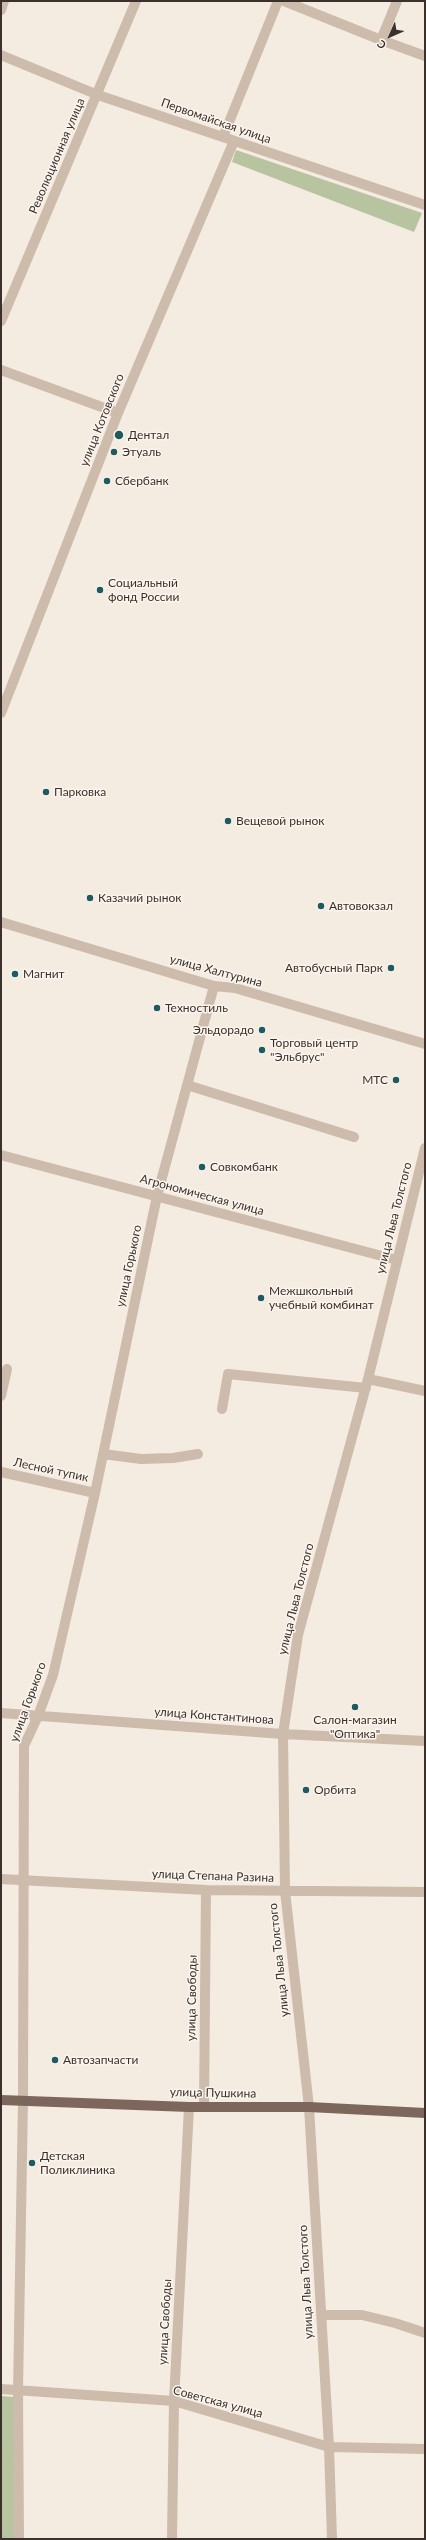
<!DOCTYPE html>
<meta charset="utf-8">
<style>
body{margin:0}
#map{position:relative;width:426px;height:2540px;overflow:hidden;background:#f4ebe1;font-family:Lato,sans-serif}
canvas{display:block}
.frame{position:absolute;inset:0;border:2px solid #3b302b;pointer-events:none}
.north{position:absolute;left:370px;top:16px;width:40px;height:40px;-webkit-text-stroke:3px #fbf5ee;paint-order:stroke;rotate:225deg;font-size:11px;font-weight:700;line-height:16px;text-align:center;color:#3b302b}
.north::after{content:'';display:block;margin:auto;width:14px;height:18px;background:#3b302b;clip-path:polygon(50% 0,100% 100%,50% 72%,0 100%)}
</style>
<div id="map">
<canvas width="426" height="2540"></canvas>
<div class="frame"></div>
<div class="north">С</div>
</div>
<script>
const ctx = document.querySelector('canvas').getContext('2d');
ctx.lineJoin = 'round';
function paint(path, color) {
  ctx.fillStyle = color;
  ctx.fill(path, 'evenodd');
}
function shape(rows) {
  const path = new Path2D();
  for (const r of rows) {
    path.moveTo(r[0], r[1]);
    for (let i = 2; i < r.length; i += 2) path.lineTo(r[i], r[i + 1]);
  }
  return path;
}
function strokePath(path, color, width, dash) {
  ctx.strokeStyle = color;
  ctx.lineWidth = width;
  ctx.lineCap = dash ? 'butt' : 'round';
  ctx.setLineDash(dash || []);
  ctx.stroke(path);
}
function write(font, color, halo, rows, align = 'center') {
  ctx.font = font + ' Lato,sans-serif';
  ctx.lineWidth = 3;
  ctx.setLineDash([]);
  ctx.textBaseline = 'middle';
  ctx.strokeStyle = halo;
  ctx.fillStyle = color;
  for (const [text, x, y, turn = 0] of rows) {
    ctx.save();
    ctx.translate(x, y);
    ctx.rotate((+turn || 0) * Math.PI / 180);
    ctx.textAlign = isNaN(turn) ? turn : align;
    if (halo) ctx.strokeText(text, 0, 0);
    ctx.fillText(text, 0, 0);
    ctx.restore();
  }
}
paint(shape([
 [236,150,422,213,414,232,232,162],
 [1,2396,14,2397,15,2539,1,2539]
]), '#b8c4a0');
strokePath(shape([
 [284,1,381,40,397,1],
 [1,10,4,1],
 [381,40,425,56],
 [1,55,98,95,425,205],
 [223,137,278,1],
 [1,321,136,1],
 [1,370,118,413],
 [1,713,118,413,234,141],
 [1,922,214,986,235,988,425,1044],
 [187,1085,354,1137],
 [1,1155,397,1260],
 [368,1379,425,1391],
 [1,1396,7,1369],
 [222,1409,228,1374,366,1388],
 [103,1454,141,1459,173,1458,198,1454],
 [1,1472,95,1493],
 [1,1713,283,1734,425,1741],
 [1,1879,206,1890,425,1892],
 [204,2107,206,1890],
 [321,2315,362,2315,395,2323,425,2333],
 [1,2389,174,2401,329,2447,425,2449],
 [19,2539,18,2391,23,2099,24,1746,38,1716,53,1675,95,1493,157,1196,214,986],
 [172,2539,174,2401,189,2107],
 [332,2539,329,2447,309,2107,285,1891,283,1734,298,1635,368,1379,425,1148]
]), '#cdbbac', 10);
strokePath(shape([
 [1,2100,189,2107,309,2107,425,2113]
]), '#7d675c', 10);
for (const [x, y, r, color] of [
 [119,435,5,"#1f5a5e"],
 [114,452,4,"#1f5a5e"],
 [107,481,4,"#1f5a5e"],
 [100,590,4,"#1f5a5e"],
 [46,792,4,"#1f5a5e"],
 [228,821,4,"#1f5a5e"],
 [90,898,4,"#1f5a5e"],
 [321,906,4,"#1f5a5e"],
 [391,968,4,"#1f5a5e"],
 [15,974,4,"#1f5a5e"],
 [157,1008,4,"#1f5a5e"],
 [262,1030,4,"#1f5a5e"],
 [262,1050,4,"#1f5a5e"],
 [396,1080,4,"#1f5a5e"],
 [202,1167,4,"#1f5a5e"],
 [261,1298,4,"#1f5a5e"],
 [355,1707,4,"#1f5a5e"],
 [306,1790,4,"#1f5a5e"],
 [55,2060,4,"#1f5a5e"],
 [32,2163,4,"#1f5a5e"]
]) {
  const dot = new Path2D();
  dot.arc(x, y, r, 0, 2 * Math.PI);
  ctx.fillStyle = color;
  ctx.fill(dot);
  strokePath(dot, '#fbf5ee', 1.5);
}
write('12px', '#3b302b', '#fbf5ee', [
 ["Первомайская улица",216,121,19],
 ["Революционная улица",57,156,-67],
 ["улица Котовского",102,420,-68],
 ["улица Халтурина",216,971,15],
 ["Агрономическая улица",202,1195,15],
 ["улица Льва Толстого",394,1218,-76],
 ["улица Горького",129,1266,-78],
 ["Лесной тупик",51,1470,12],
 ["улица Льва Толстого",296,1599,-76],
 ["улица Горького",28,1702,-70],
 ["улица Константинова",214,1716,4],
 ["улица Степана Разина",213,1876,2],
 ["улица Льва Толстого",279,1960,-96],
 ["улица Свободы",192,1998,-89],
 ["улица Пушкина",213,2093,1],
 ["улица Льва Толстого",306,2282,-93],
 ["улица Свободы",165,2322,-87],
 ["Советская улица",218,2402,15]
]);
write('12px', '#3b302b', '#fbf5ee', [
 ["Дентал",128,435],
 ["Этуаль",122,452],
 ["Сбербанк",115,481],
 ["Социальный",108,583],
 ["фонд России",108,597],
 ["Парковка",54,792],
 ["Вещевой рынок",236,821],
 ["Казачий рынок",98,898],
 ["Автовокзал",329,906],
 ["Автобусный Парк",383,968,"right"],
 ["Магнит",23,974],
 ["Техностиль",165,1008],
 ["Эльдорадо",254,1030,"right"],
 ["Торговый центр",270,1043],
 ["\"Эльбрус\"",270,1057],
 ["МТС",388,1080,"right"],
 ["Совкомбанк",210,1167],
 ["Межшкольный",269,1291],
 ["учебный комбинат",269,1305],
 ["Салон-магазин",355,1720,"center"],
 ["\"Оптика\"",355,1734,"center"],
 ["Орбита",314,1790],
 ["Автозапчасти",63,2060],
 ["Детская",40,2156],
 ["Поликлиника",40,2170]
], 'left');
</script>
